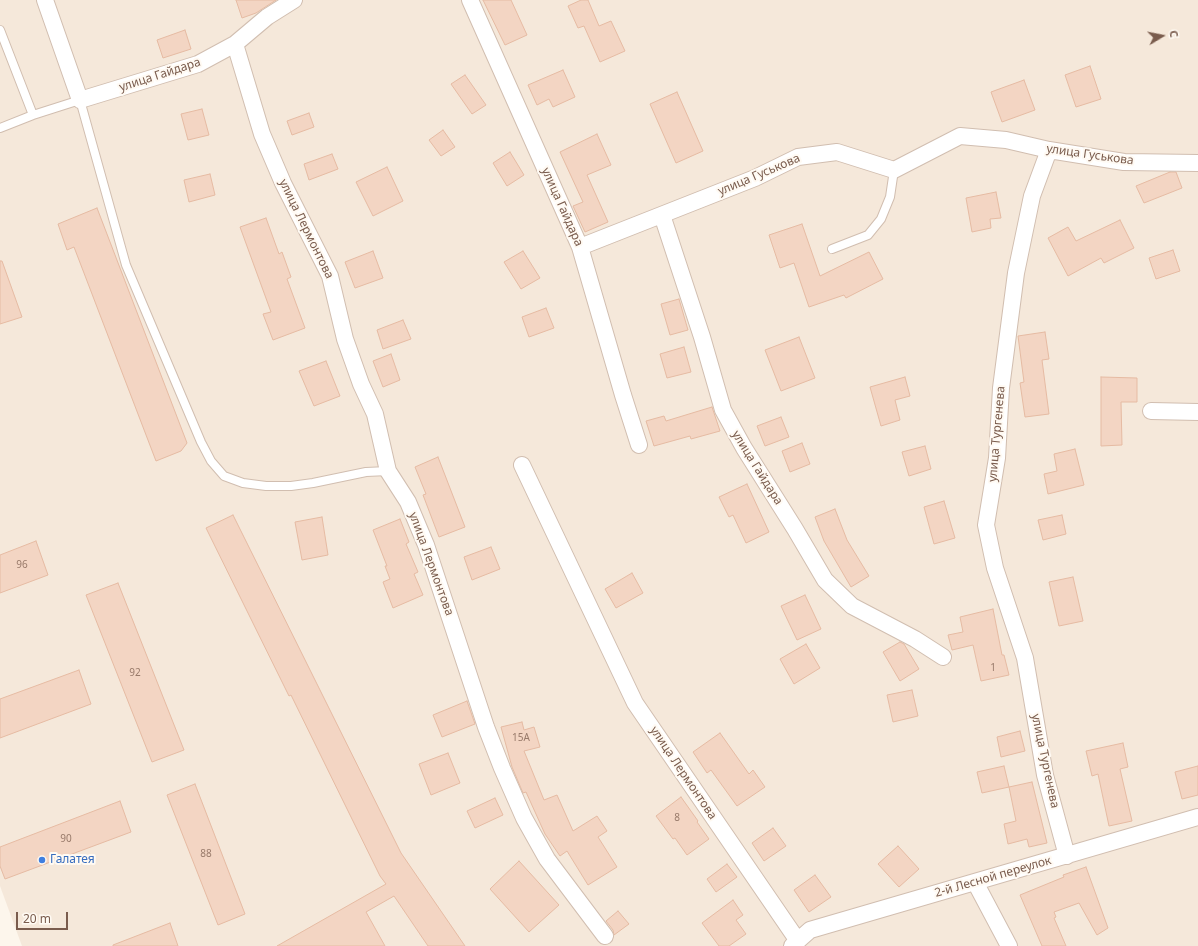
<!DOCTYPE html>
<meta charset="utf-8">
<style>
body{margin:0}
#map{position:relative;width:1198px;height:946px;overflow:hidden;background:#fdf6ec;font-family:"Noto Sans",sans-serif}
canvas{display:block}
.north{position:absolute;left:1142px;top:16px;width:40px;height:40px;-webkit-text-stroke:3px #fffaf3;paint-order:stroke;rotate:80deg;font-size:11px;font-weight:700;line-height:16px;text-align:center;color:#7a5c4d}
.north::after{content:'';display:block;margin:auto;width:14px;height:18px;background:#7a5c4d;clip-path:polygon(50% 0,100% 100%,50% 72%,0 100%)}
.scale{position:absolute;left:16px;top:912px;width:52px;height:18px;box-sizing:border-box;border:2px solid #7a5c4d;border-top:0;padding-left:5px;font-size:12px;line-height:14px;white-space:nowrap;color:#7a5c4d;-webkit-text-stroke:3px #fffaf3;paint-order:stroke}
</style>
<div id="map">
<canvas width="1198" height="946"></canvas>
<div class="north">С</div>
<div class="scale">20 m</div>
</div>
<script>
const ctx = document.querySelector('canvas').getContext('2d');
ctx.lineJoin = 'round';
function paint(path, color) {
  ctx.fillStyle = color;
  ctx.fill(path, 'evenodd');
}
function shape(rows) {
  const path = new Path2D();
  for (const r of rows) {
    path.moveTo(r[0], r[1]);
    for (let i = 2; i < r.length; i += 2) path.lineTo(r[i], r[i + 1]);
  }
  return path;
}
function strokePath(path, color, width, dash) {
  ctx.strokeStyle = color;
  ctx.lineWidth = width;
  ctx.lineCap = dash ? 'butt' : 'round';
  ctx.setLineDash(dash || []);
  ctx.stroke(path);
}
function write(font, color, halo, rows, align = 'center') {
  ctx.font = font + ' "Noto Sans",sans-serif';
  ctx.lineWidth = 4;
  ctx.setLineDash([]);
  ctx.textBaseline = 'middle';
  ctx.strokeStyle = halo;
  ctx.fillStyle = color;
  for (const [text, x, y, turn = 0] of rows) {
    ctx.save();
    ctx.translate(x, y);
    ctx.rotate((+turn || 0) * Math.PI / 180);
    ctx.textAlign = isNaN(turn) ? turn : align;
    if (halo) ctx.strokeText(text, 0, 0);
    ctx.fillText(text, 0, 0);
    ctx.restore();
  }
}
paint(shape([
 [0,0,1198,0,1198,946,22,946,0,886]
]), '#f5e8da');
const building = shape([
 [236,0,276,0,256,13,242,18,236,0],
 [483,0,511,0,527,35,505,45,483,0],
 [581,0,588,0,599,26,611,21,625,51,600,62,584,26,578,28,568,6,581,0],
 [185,30,191,49,163,58,157,40,185,30],
 [1090,66,1101,99,1076,107,1065,75,1090,66],
 [563,70,575,97,553,107,549,99,537,105,528,85,563,70],
 [465,75,486,105,472,114,451,84,465,75],
 [1024,80,1035,110,1002,122,991,92,1024,80],
 [677,92,703,151,676,163,650,104,677,92],
 [202,109,209,135,188,140,181,114,202,109],
 [309,113,314,127,292,135,287,121,309,113],
 [443,130,455,147,441,156,429,140,443,130],
 [597,134,611,165,587,175,608,222,585,232,573,206,583,202,560,152,597,134],
 [510,152,524,175,507,186,493,163,510,152],
 [332,154,338,169,309,180,304,164,332,154],
 [387,167,403,201,373,216,356,182,387,167],
 [1170,172,1176,172,1182,188,1144,203,1136,186,1170,172],
 [210,174,215,195,189,202,184,180,210,174],
 [996,192,1001,218,990,219,991,228,972,232,966,198,996,192],
 [97,208,187,443,181,451,156,461,74,247,67,250,58,224,97,208],
 [266,218,279,254,282,252,291,277,287,279,305,328,273,340,263,314,271,312,240,227,266,218],
 [1120,220,1134,248,1104,263,1101,258,1068,276,1048,238,1068,227,1076,241,1120,220],
 [802,224,820,276,869,252,883,279,846,298,844,295,809,307,794,263,780,268,769,235,802,224],
 [1173,250,1180,271,1156,279,1149,258,1173,250],
 [373,251,383,278,355,288,345,262,373,251],
 [523,251,540,278,521,289,504,262,523,251],
 [0,261,2,261,22,317,0,324,0,261],
 [679,299,688,330,670,335,661,304,679,299],
 [546,308,554,328,529,337,522,317,546,308],
 [403,320,411,339,383,349,377,330,403,320],
 [1045,332,1049,359,1042,360,1049,414,1025,417,1020,383,1024,382,1018,336,1045,332],
 [799,337,815,378,781,391,765,350,799,337],
 [684,347,691,372,667,378,660,354,684,347],
 [391,354,400,380,383,387,373,361,391,354],
 [326,361,340,396,314,406,299,371,326,361],
 [905,377,910,396,895,400,900,420,881,426,870,387,905,377],
 [1101,377,1137,378,1137,402,1121,402,1122,445,1101,446,1101,377],
 [712,407,720,431,691,439,690,436,654,446,646,421,664,416,666,421,712,407],
 [781,417,789,437,765,446,757,426,781,417],
 [802,443,810,464,790,472,782,451,802,443],
 [925,446,931,469,909,476,902,452,925,446],
 [1075,449,1084,485,1048,494,1044,474,1057,471,1054,454,1075,449],
 [438,457,465,527,439,537,423,495,426,494,415,467,438,457],
 [747,484,769,532,746,543,733,515,729,517,719,497,747,484],
 [944,501,955,538,934,544,924,507,944,501],
 [835,509,847,540,869,576,851,587,824,541,815,517,835,509],
 [233,515,401,853,465,946,428,946,394,896,366,912,385,946,277,946,386,884,380,876,291,695,289,696,206,528,233,515],
 [1062,515,1066,534,1043,540,1038,520,1062,515],
 [322,517,328,555,302,560,295,522,322,517],
 [400,519,409,542,406,544,418,572,414,574,423,595,393,608,383,582,390,579,385,566,387,566,373,530,400,519],
 [36,541,48,575,0,593,0,555,36,541],
 [491,547,500,569,472,580,464,557,491,547],
 [632,573,643,593,616,608,605,589,632,573],
 [1073,577,1083,621,1059,626,1049,582,1073,577],
 [118,583,184,750,152,762,86,595,118,583],
 [805,595,821,629,797,640,781,606,805,595],
 [993,609,1002,655,1004,655,1009,675,981,681,973,645,952,650,948,635,963,632,960,617,993,609],
 [900,642,904,644,919,669,900,681,883,652,900,642],
 [806,644,820,668,794,684,780,659,806,644],
 [79,670,91,704,0,738,0,699,79,670],
 [912,690,918,716,893,722,887,695,912,690],
 [467,701,475,724,442,737,433,715,467,701],
 [522,722,524,730,534,727,540,747,524,751,544,800,557,795,573,831,597,816,607,831,598,837,617,867,588,885,567,851,560,856,545,834,526,792,523,793,512,767,501,727,522,722],
 [1020,731,1025,751,1001,757,997,737,1020,731],
 [720,733,749,774,753,770,765,787,737,806,711,770,707,773,693,752,720,733],
 [1123,743,1128,767,1120,769,1132,821,1109,826,1098,774,1092,776,1086,751,1123,743],
 [448,753,460,783,431,795,419,764,448,753],
 [1004,766,1009,787,982,793,977,772,1004,766],
 [1198,766,1198,795,1182,799,1175,772,1198,766],
 [1032,782,1047,843,1029,847,1027,839,1008,844,1004,824,1016,821,1009,787,1032,782],
 [195,784,245,914,218,925,167,795,195,784],
 [681,797,698,821,697,822,709,839,687,855,675,838,673,839,656,816,681,797],
 [495,798,503,815,475,828,467,811,495,798],
 [120,801,131,832,5,879,0,866,0,847,120,801],
 [773,828,786,846,764,861,752,843,773,828],
 [898,846,919,869,899,887,878,864,898,846],
 [519,861,559,905,529,932,490,889,519,861],
 [727,864,737,877,716,892,707,879,727,864],
 [1086,867,1108,928,1097,935,1079,903,1054,912,1056,917,1054,918,1066,946,1042,946,1020,895,1064,877,1063,875,1086,867],
 [815,875,831,897,809,912,794,890,815,875],
 [733,900,743,915,736,920,746,934,729,946,719,946,702,923,733,900],
 [618,911,629,924,614,935,613,930,606,921,618,911],
 [170,923,178,946,113,946,113,945,170,923]
]);
paint(building, '#f3d5c3');
strokePath(building, '#e6bba3', 1);
const service = shape([
 [0,30,33,115],
 [0,128,33,115,80,100,126,265,201,442,211,461,224,476,243,483,266,486,291,486,313,483,366,472,388,471],
 [832,249,868,235,881,219,890,197,894,170]
]);
const minor = shape([
 [45,0,80,100,198,64,235,44,267,17,294,0],
 [470,0,580,247,623,395,639,445],
 [235,44,262,134,283,183,330,276,345,339,361,384,375,414,388,471,408,502,426,545,486,727,502,768,524,818,547,859,605,936],
 [1049,150,1032,196,1016,273,1001,388,997,458,986,525,995,568,1025,658,1045,775,1067,856],
 [662,215,702,337,723,410,744,448,795,529,825,580,852,606,915,639,943,657],
 [580,247,755,178,798,157,837,152,894,170,960,136,1006,140,1049,150,1124,162,1198,163],
 [1151,411,1198,412],
 [522,465,635,703,798,941],
 [975,882,1009,946],
 [792,946,810,930,1198,817]
]);
strokePath(service, '#d1beb0', 10);
strokePath(minor, '#d1beb0', 18);
strokePath(service, '#fff', 8);
strokePath(minor, '#fff', 16);
for (const [x, y, r, color] of [
 [42,860,4,"#3f7fe0"]
]) {
  const dot = new Path2D();
  dot.arc(x, y, r, 0, 2 * Math.PI);
  ctx.fillStyle = color;
  ctx.fill(dot);
  strokePath(dot, '#fffaf3', 1.5);
}
write('10px', '#987a6a', null, [
 ["96",22,565],
 ["1",993,668],
 ["92",135,673],
 ["15А",521,738],
 ["8",677,818],
 ["90",66,839],
 ["88",206,854]
]);
write('12px', '#7a5c4d', '#fffaf3', [
 ["улица Гайдара",160,75,-18],
 ["улица Гуськова",1090,155,8],
 ["улица Гуськова",759,175,-23],
 ["улица Гайдара",562,207,66],
 ["улица Лермонтова",306,229,64],
 ["улица Тургенева",997,434,-85],
 ["улица Гайдара",757,468,58],
 ["улица Лермонтова",431,564,70],
 ["улица Тургенева",1045,761,78],
 ["улица Лермонтова",683,773,56],
 ["2-й Лесной переулок",993,877,-16]
]);
write('12px', '#366cbe', '#fffaf3', [
 ["Галатея",50,860]
], 'left');
</script>
